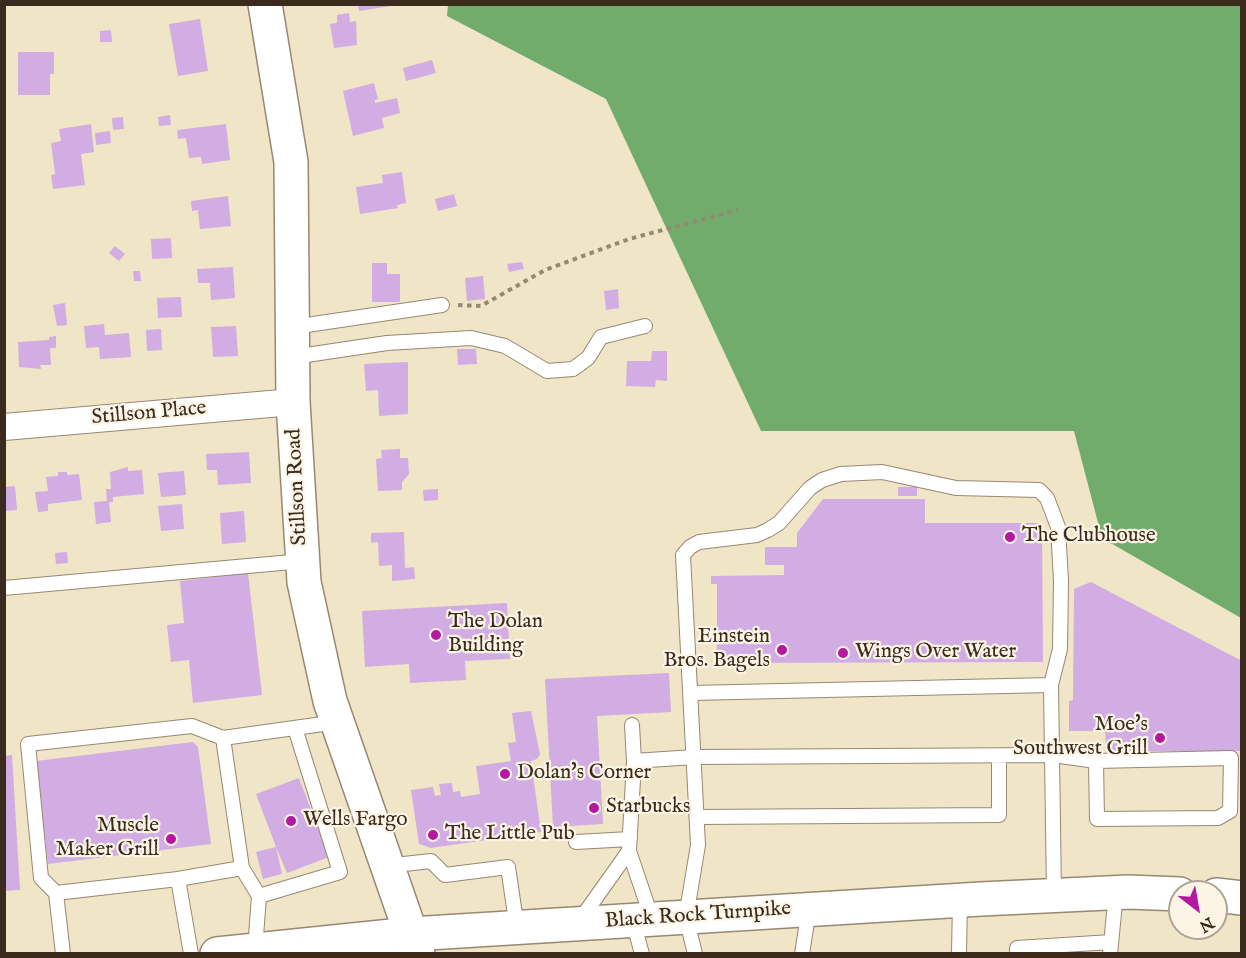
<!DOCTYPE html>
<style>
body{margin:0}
#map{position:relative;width:1246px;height:958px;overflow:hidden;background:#f0e5c7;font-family:"IM FELL English",serif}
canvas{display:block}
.frame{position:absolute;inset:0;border:6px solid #3b2a1e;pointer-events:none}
.north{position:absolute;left:1168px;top:880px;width:60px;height:60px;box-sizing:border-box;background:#fcf5e5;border:2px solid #afa495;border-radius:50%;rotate:149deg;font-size:16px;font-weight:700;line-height:24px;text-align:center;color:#3b2a1e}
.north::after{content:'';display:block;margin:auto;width:21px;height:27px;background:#b5179e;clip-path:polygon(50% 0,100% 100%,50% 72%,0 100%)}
</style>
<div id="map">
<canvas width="1246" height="958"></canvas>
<div class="frame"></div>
<div class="north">N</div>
</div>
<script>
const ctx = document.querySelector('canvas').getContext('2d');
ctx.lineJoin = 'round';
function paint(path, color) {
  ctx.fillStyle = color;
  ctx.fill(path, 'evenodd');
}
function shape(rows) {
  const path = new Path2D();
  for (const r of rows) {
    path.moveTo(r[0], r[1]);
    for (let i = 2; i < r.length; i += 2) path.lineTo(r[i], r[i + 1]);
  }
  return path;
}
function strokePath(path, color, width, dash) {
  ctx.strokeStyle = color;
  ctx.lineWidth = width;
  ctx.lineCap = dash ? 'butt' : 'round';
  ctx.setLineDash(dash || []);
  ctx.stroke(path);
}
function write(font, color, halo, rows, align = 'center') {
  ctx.font = font + ' "IM FELL English",serif';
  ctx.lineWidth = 4.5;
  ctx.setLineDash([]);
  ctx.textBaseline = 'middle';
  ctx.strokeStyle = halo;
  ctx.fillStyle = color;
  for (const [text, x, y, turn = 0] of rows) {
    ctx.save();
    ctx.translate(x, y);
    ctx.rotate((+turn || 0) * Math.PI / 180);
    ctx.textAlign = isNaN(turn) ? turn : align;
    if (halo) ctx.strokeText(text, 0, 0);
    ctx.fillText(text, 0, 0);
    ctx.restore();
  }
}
paint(shape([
 [448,5,1241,5,1241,618,1102,538,1074,431,761,431,606,99,447,16]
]), '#71ac6c');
paint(shape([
 [358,4,391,4,391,6,359,11],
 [349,13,350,22,356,21,357,45,334,48,330,24,337,23,337,15],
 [200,19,208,71,178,76,169,24],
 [111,30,112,42,100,42,100,31],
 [18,52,54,52,54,74,50,74,50,95,18,95],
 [432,60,436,73,406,81,403,68],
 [374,83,378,99,375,100,375,103,397,98,400,113,382,118,384,128,353,136,343,91],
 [170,115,171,125,159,126,158,117],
 [123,117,124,129,113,130,112,118],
 [91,124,94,152,81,154,85,185,53,189,51,175,55,174,51,143,61,141,59,129],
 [226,124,230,160,202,164,201,157,189,158,186,138,178,139,177,130],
 [110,131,111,143,96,145,95,133],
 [402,172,406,203,397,205,398,208,360,214,356,187,383,183,382,175],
 [454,194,457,206,438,211,435,199],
 [228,196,231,226,200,229,198,210,192,211,191,201],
 [171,238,172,258,152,259,151,239],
 [115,246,125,254,119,261,109,253],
 [522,262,524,269,509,272,507,264],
 [372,263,387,263,387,274,400,274,400,302,372,302],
 [233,267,235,298,211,300,210,283,198,283,197,269],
 [133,271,140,271,141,281,134,281],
 [483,276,485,299,467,301,465,278],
 [618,289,619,308,606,310,604,291],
 [181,297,182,317,158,318,157,298],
 [65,303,67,325,57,326,53,305],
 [104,324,105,335,129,333,131,357,100,359,99,347,86,348,84,326],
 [236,326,238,356,213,357,211,327],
 [161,329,162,350,147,351,146,330],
 [56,336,56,348,50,348,51,365,40,365,41,369,19,367,18,342,49,340,49,337],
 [457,349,476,349,477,364,458,365],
 [652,351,667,351,667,381,656,380,655,387,626,386,627,361,651,361],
 [408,362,408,414,379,416,378,390,366,391,364,364],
 [400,449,400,458,408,458,409,474,402,482,402,490,378,491,376,459,382,458,381,450],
 [249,452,251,483,218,485,217,470,207,470,206,454],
 [128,467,128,471,142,470,144,494,113,497,113,502,109,502,111,522,96,524,94,502,107,501,106,489,111,489,110,472],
 [184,471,186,495,161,497,158,473],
 [58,472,67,472,67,475,79,474,82,500,48,504,48,511,38,512,35,492,48,491,46,477,58,476],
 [15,486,17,510,4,511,4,487],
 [898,487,917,487,917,496,898,496],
 [438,489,438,500,424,501,423,490],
 [823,499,925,499,925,523,1042,523,1043,662,717,663,717,584,711,584,711,576,784,575,784,565,765,565,765,547,797,547,797,533],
 [182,504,184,529,161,531,158,506],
 [244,511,246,542,222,544,220,513],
 [404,532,405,568,414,567,415,579,392,581,392,565,379,566,378,542,371,543,371,533],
 [67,552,68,563,56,564,55,553],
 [248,573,262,695,193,703,189,660,171,662,167,625,184,623,180,581],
 [1091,582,1242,661,1242,751,1106,751,1105,731,1069,731,1069,701,1073,700,1074,589],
 [507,603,510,659,465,661,466,680,410,683,409,664,365,667,362,611],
 [669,673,671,712,597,716,603,824,553,827,545,679],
 [531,711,540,754,537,759,531,761,541,832,431,848,419,844,411,790,433,787,435,796,441,795,439,784,452,783,453,792,460,791,461,797,480,794,476,766,511,761,508,743,516,742,512,713],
 [193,742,198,747,211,844,48,864,36,761],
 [12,755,20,890,4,891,4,756],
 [299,778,329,857,287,873,276,847,282,874,263,879,256,852,276,847,256,794]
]), '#d1ade3');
const lane = shape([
 [293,327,442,305],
 [293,357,387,343,471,338,505,346,547,371,573,369,588,358,601,337,645,326],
 [4,588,303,561],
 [691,693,1051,685,1054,895],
 [632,725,634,761,629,851,652,919],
 [634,761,694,757,1053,755,1096,761,1231,758,1230,811,1218,818,1097,819,1096,761],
 [697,817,999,815,999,756],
 [576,842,630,839],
 [386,866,431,861,445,875,508,867,517,928],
 [242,868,259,896],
 [178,879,242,868,223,738,337,722],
 [56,893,41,878,28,744,192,726,223,738],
 [580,920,629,851],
 [633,921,642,954],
 [255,950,259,896,340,872,295,728],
 [63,954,56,893,178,879,191,954],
 [695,954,686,917,698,845,683,555,690,547,699,542,757,535,768,530,779,523,810,488,822,480,841,474,882,472,956,488,1039,490,1047,498,1058,527,1061,581,1060,649,1051,685],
 [802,954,809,909],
 [959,954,960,900],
 [1017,954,1017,948,1111,942],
 [1110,954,1116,893]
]);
const street = shape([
 [4,427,293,402]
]);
const secondary = shape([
 [265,4,291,162,293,402,304,582,330,701,418,954]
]);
const primary = shape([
 [1216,895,1242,898],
 [217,954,411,934,981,899,1128,892,1180,894]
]);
strokePath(lane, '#968872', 16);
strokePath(street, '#968872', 28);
strokePath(secondary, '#968872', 36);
strokePath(primary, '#968872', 36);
strokePath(shape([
 [458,305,481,306,545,270,629,239,738,210]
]), '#968872', 4, [4.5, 4.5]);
strokePath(lane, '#fff', 14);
strokePath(street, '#fff', 26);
strokePath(secondary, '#fff', 33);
strokePath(primary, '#fff', 33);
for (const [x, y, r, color] of [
 [1010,537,6,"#b5179e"],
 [436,635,6,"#b5179e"],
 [782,650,6,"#b5179e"],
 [843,653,6,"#b5179e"],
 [1160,738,6,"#b5179e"],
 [505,774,6,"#b5179e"],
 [594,808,6,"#b5179e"],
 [291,821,6,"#b5179e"],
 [433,835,6,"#b5179e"],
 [171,839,6,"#b5179e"]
]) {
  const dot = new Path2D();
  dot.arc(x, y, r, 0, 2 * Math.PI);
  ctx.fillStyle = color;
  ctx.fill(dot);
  strokePath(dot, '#fcf5e5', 2);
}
write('21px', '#3b2a1e', '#fcf5e5', [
 ["Stillson Place",149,414,-5],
 ["Stillson Road",298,487,-93],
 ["Black Rock Turnpike",698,916,-4]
]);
write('21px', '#3b2a1e', '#fcf5e5', [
 ["The Clubhouse",1022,537],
 ["The Dolan",448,623],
 ["Building",448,647],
 ["Einstein",770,638,"right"],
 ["Bros. Bagels",770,662,"right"],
 ["Wings Over Water",855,653],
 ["Moe's",1148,726,"right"],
 ["Southwest Grill",1148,750,"right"],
 ["Dolan's Corner",517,774],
 ["Starbucks",606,808],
 ["Wells Fargo",303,821],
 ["Muscle",159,827,"right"],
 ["Maker Grill",159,851,"right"],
 ["The Little Pub",445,835]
], 'left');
</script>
